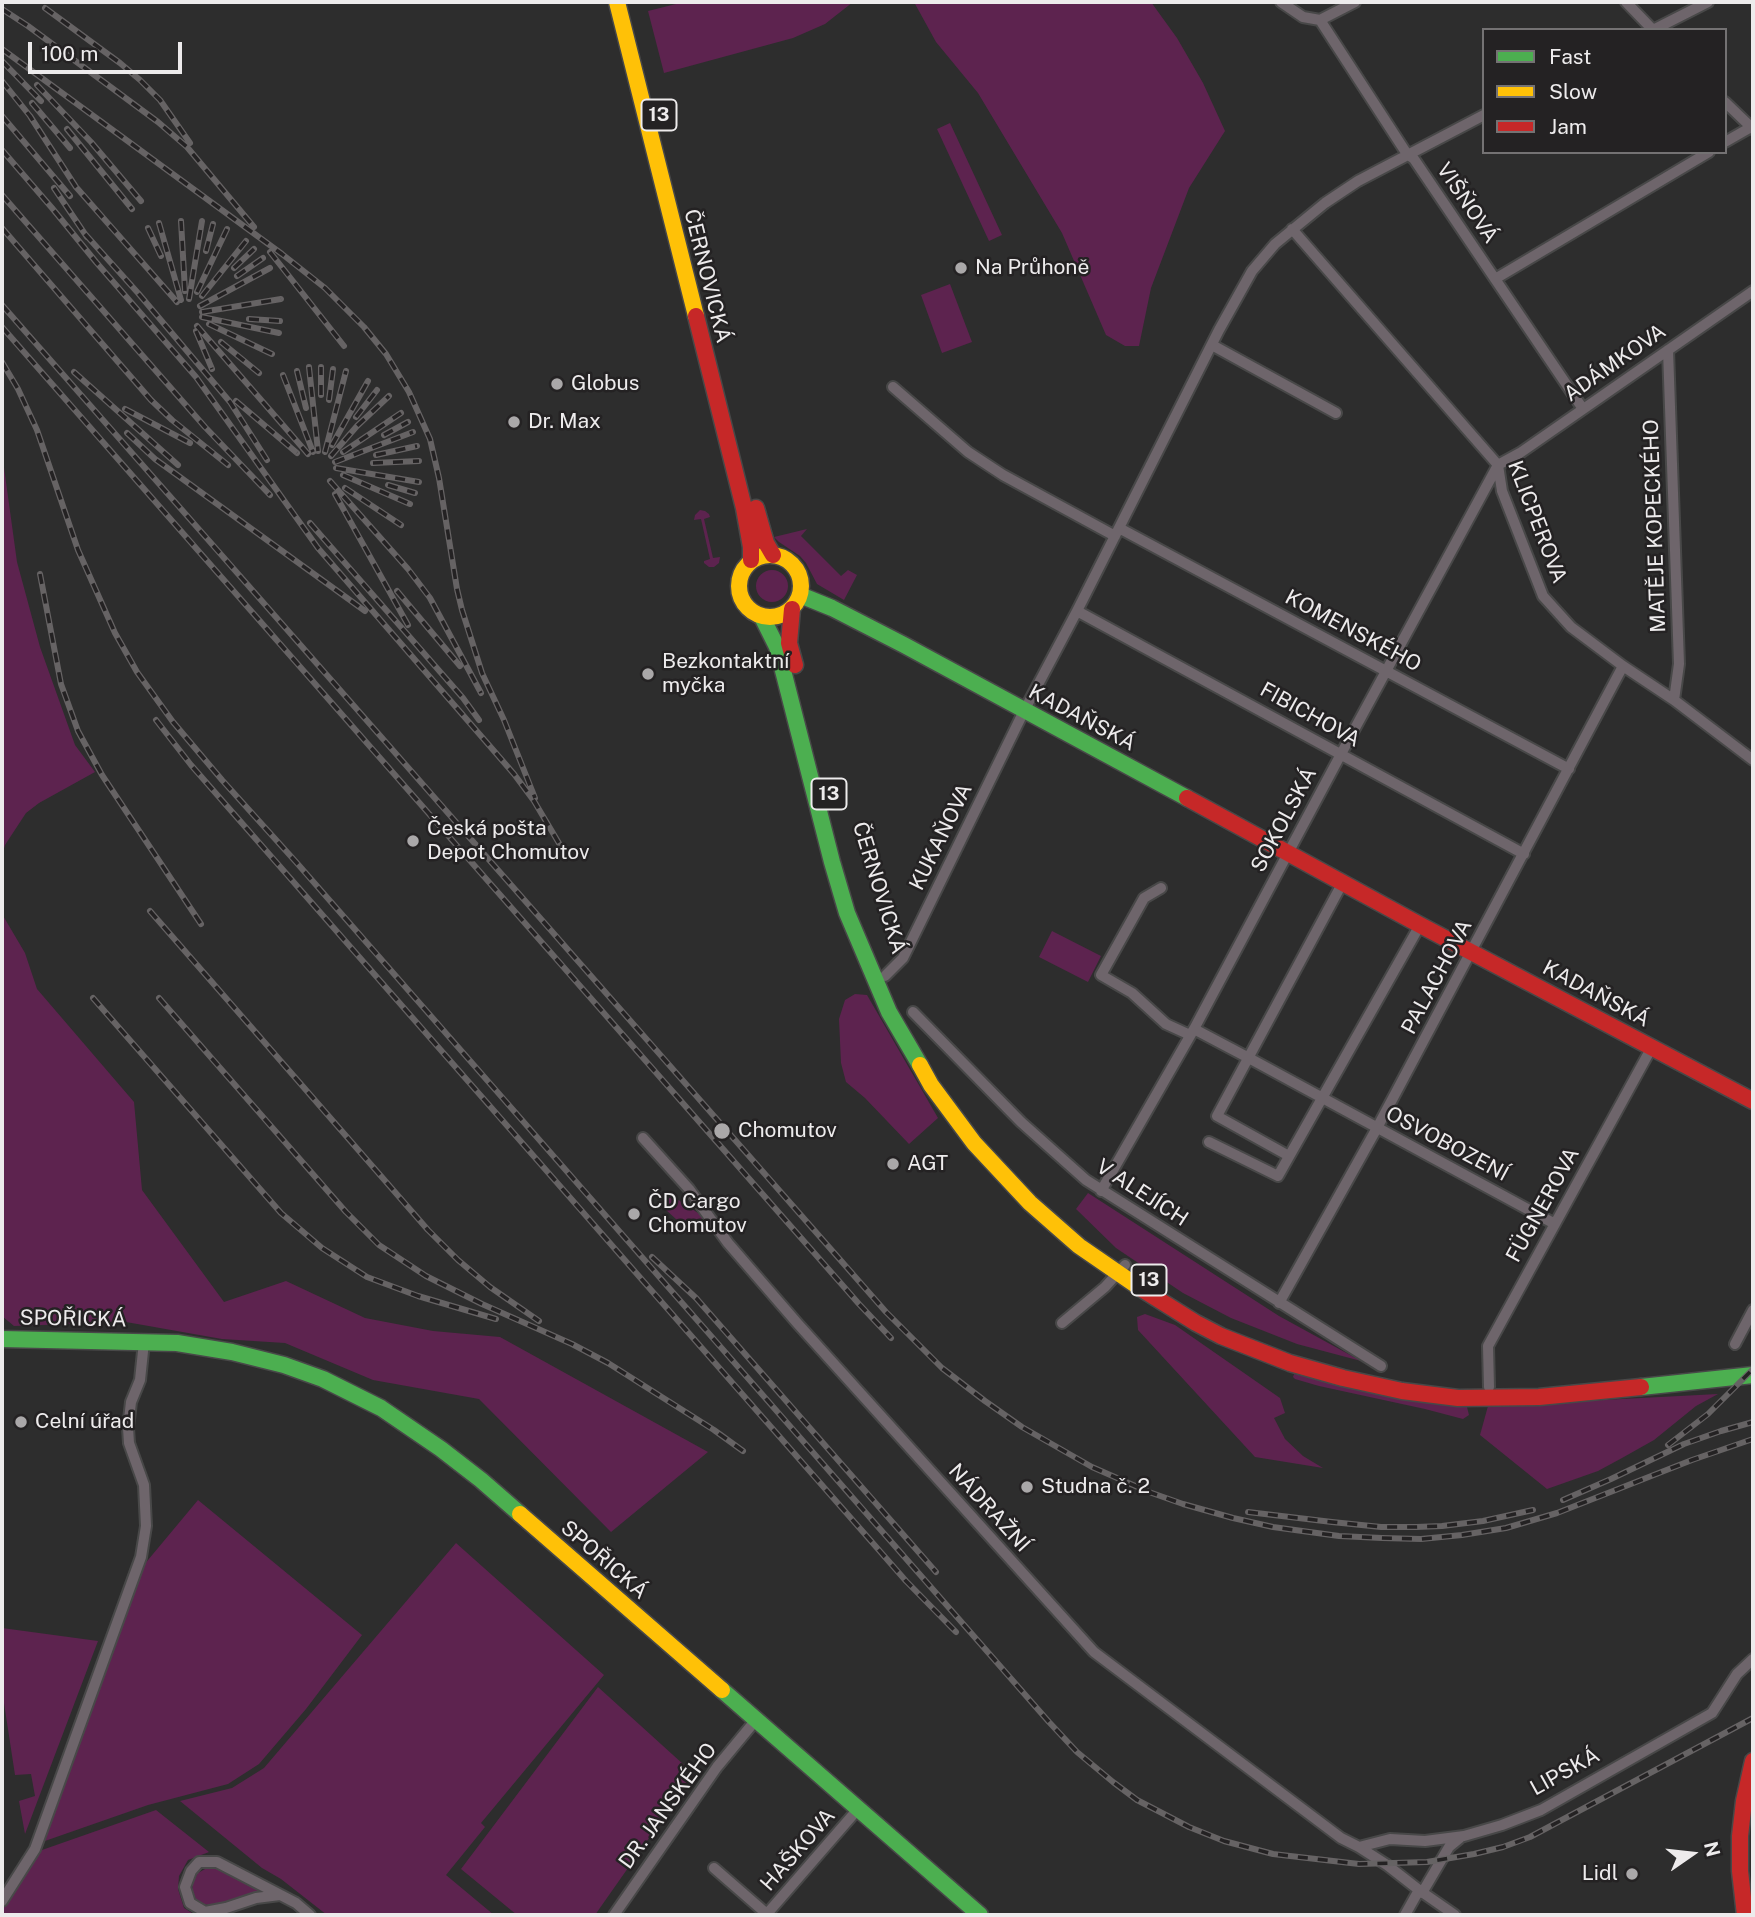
<!DOCTYPE html>
<meta charset="utf-8">
<style>
body{margin:0}
#map{position:relative;width:1755px;height:1917px;overflow:hidden;background:#2d2d2d;font-family:"Public Sans",sans-serif}
canvas{display:block}
.frame{position:absolute;inset:0;border:4px solid #edebec;pointer-events:none}
.legend{position:absolute;left:1482px;top:28px;width:245px;height:126px;box-sizing:border-box;background:#242223;border:2px solid #747273;margin:0;padding:9px 12px;list-style:none;font-size:21px;color:#edebec}
.legend li{display:flex;align-items:center;gap:14px;height:35px}
.legend b{width:35px;border:2px solid #747273}
.north{position:absolute;left:1657px;top:1819px;width:70px;height:70px;-webkit-text-stroke:5px #242223;paint-order:stroke;rotate:76deg;font-size:19px;font-weight:700;line-height:28px;text-align:center;color:#edebec}
.north::after{content:'';display:block;margin:auto;width:24px;height:32px;background:#edebec;clip-path:polygon(50% 0,100% 100%,50% 72%,0 100%)}
.scale{position:absolute;left:28px;top:42px;width:154px;height:32px;box-sizing:border-box;border:4px solid #edebec;border-top:0;padding-left:9px;font-size:21px;line-height:24px;white-space:nowrap;color:#edebec;-webkit-text-stroke:5px #242223;paint-order:stroke}
</style>
<div id="map">
<canvas width="1755" height="1917"></canvas>
<div class="frame"></div>
<ul class="legend">
<li><b style="height:9px;background:#4caf50"></b>Fast</li>
<li><b style="height:9px;background:#ffc107"></b>Slow</li>
<li><b style="height:9px;background:#c62828"></b>Jam</li>
</ul>
<div class="north">N</div>
<div class="scale">100 m</div>
</div>
<script>
const ctx = document.querySelector('canvas').getContext('2d');
ctx.lineJoin = 'round';
function paint(path, color) {
  ctx.fillStyle = color;
  ctx.fill(path, 'evenodd');
}
function shape(rows) {
  const path = new Path2D();
  for (const r of rows) {
    if (r.length === 3) {
      path.moveTo(r[0] + r[2], r[1]);
      path.arc(r[0], r[1], r[2], 0, 2 * Math.PI);
      continue;
    }
    path.moveTo(r[0], r[1]);
    for (let i = 2; i < r.length; i += 2) path.lineTo(r[i], r[i + 1]);
  }
  return path;
}
function strokePath(path, color, width, dash) {
  ctx.strokeStyle = color;
  ctx.lineWidth = width;
  ctx.lineCap = dash ? 'butt' : 'round';
  ctx.setLineDash(dash || []);
  ctx.stroke(path);
}
function write(font, color, halo, rows, align = 'center') {
  ctx.font = font + ' "Public Sans",sans-serif';
  ctx.lineWidth = 5;
  ctx.setLineDash([]);
  ctx.textBaseline = 'middle';
  ctx.strokeStyle = halo;
  ctx.fillStyle = color;
  for (const [text, x, y, turn = 0] of rows) {
    ctx.save();
    ctx.translate(x, y);
    ctx.rotate((+turn || 0) * Math.PI / 180);
    ctx.textAlign = isNaN(turn) ? turn : align;
    if (halo) ctx.strokeText(text, 0, 0);
    ctx.fillText(text, 0, 0);
    ctx.restore();
  }
}
paint(shape([
 [684,2,853,2,825,24,793,38,664,73,648,11],
 [914,2,1151,2,1177,38,1203,83,1225,131,1189,188,1151,288,1139,346,1125,346,1106,335,1062,233,978,93,936,42],
 [950,123,1002,235,989,241,937,129],
 [950,284,972,342,942,353,921,295],
 [2,453,17,562,40,647,75,745,95,772,39,803,26,813,5,845,2,855],
 [700,510,705,511,709,514,710,517,704,519,713,558,720,557,719,563,714,567,709,567,704,563,704,561,710,559,701,519,694,520,695,515],
 [807,529,801,536,841,576,848,570,857,575,844,600,817,584,806,563,800,556,779,542,774,537],
 [772,586,16],
 [2,914,25,953,37,989,134,1102,142,1190,224,1302,286,1281,365,1318,433,1331,500,1337,708,1452,611,1532,479,1399,373,1380,285,1343,222,1339,126,1322,14,1326,2,1316],
 [1052,931,1101,956,1088,982,1039,957],
 [855,994,867,995,938,1118,909,1144,865,1098,846,1082,841,1063,839,1019,845,1000],
 [1088,1193,1279,1316,1361,1361,1297,1344,1231,1318,1183,1293,1116,1248,1076,1209],
 [668,1198,677,1199,701,1215,708,1222,707,1229,701,1232,677,1220,666,1210,665,1205],
 [1145,1314,1175,1325,1280,1398,1285,1413,1274,1418,1285,1439,1303,1456,1323,1468,1255,1457,1138,1330,1137,1317],
 [1294,1374,1467,1407,1469,1415,1463,1419,1425,1409,1319,1386,1295,1379,1293,1377],
 [1718,1394,1696,1406,1654,1440,1622,1458,1598,1471,1547,1489,1480,1435,1488,1406],
 [198,1500,362,1635,306,1709,259,1764,228,1784,148,1805,42,1842,143,1566],
 [456,1543,604,1675,481,1823,485,1827,446,1875,494,1915,327,1915,281,1879,262,1868,180,1801,232,1788,264,1768],
 [2,1628,98,1641,25,1834,19,1801,35,1796,31,1774,15,1775,2,1690],
 [598,1687,694,1774,595,1915,517,1915,461,1869],
 [156,1810,209,1852,188,1860,179,1876,178,1889,184,1908,195,1915,2,1915,2,1910,42,1850],
 [214,1868,223,1871,260,1891,221,1904,212,1906,204,1904,196,1899,192,1890,193,1881,198,1873,205,1869]
]), '#5d234f');
const street = shape([
 [1281,2,1303,17,1320,20],
 [1626,2,1653,30],
 [1320,20,1407,154,1414,159,1583,409],
 [1320,20,1355,2],
 [1653,30,1708,2],
 [1725,102,1753,129],
 [1725,142,1753,126],
 [1292,229,1498,465,1502,491,1543,596,1571,627,1623,666,1674,700,1753,760],
 [1495,279,1709,152],
 [1212,345,1336,413],
 [1668,350,1679,664,1674,700],
 [893,387,968,452,1003,475,1115,536],
 [1498,465,1520,453,1753,291],
 [1119,528,1569,769],
 [1077,611,1524,854],
 [1161,888,1144,898,1101,975,1132,993,1166,1024,1190,1035],
 [885,976,903,958,1024,711,1077,611,1219,330,1252,271,1275,244,1325,203,1358,181,1484,115],
 [913,1012,1021,1122,1086,1180,1381,1366],
 [1194,1029,1247,1057,1555,1224],
 [643,1138,689,1189,728,1243,798,1324,1094,1652,1341,1838,1359,1847,1387,1865,1419,1890,1455,1915],
 [1209,1142,1278,1176,1420,925],
 [1289,1156,1217,1116,1343,882],
 [1101,1191,1194,1029,1341,754,1498,465],
 [1279,1303,1377,1128,1623,666],
 [1062,1323,1105,1287,1125,1265],
 [1735,1344,1753,1310],
 [1489,1387,1488,1346,1652,1047],
 [1359,1847,1390,1839,1425,1841,1464,1836,1502,1825,1541,1810,1712,1713,1737,1674,1753,1659],
 [714,1868,768,1915],
 [1422,1893,1449,1847,1460,1838],
 [280,1895,256,1898,226,1908,205,1912,190,1903,185,1887,191,1871,199,1862,217,1862,296,1903,310,1915],
 [2,1901,35,1849,141,1557,146,1526,144,1485,129,1443,128,1428,131,1402,140,1380,144,1342],
 [614,1915,717,1767,755,1721],
 [766,1915,858,1809],
 [1405,1915,1419,1890]
]);
const fast = shape([
 [800,595,832,608,904,645,1187,798],
 [762,617,777,647,832,862,847,913,889,1012,920,1065],
 [2,1339,177,1343,232,1352,284,1365,323,1379,381,1408,441,1449,481,1480,520,1514],
 [1641,1387,1753,1375],
 [722,1690,980,1915]
]);
const slow = shape([
 [617,2,696,316],
 [770,586,31],
 [920,1065,931,1085,974,1143,1030,1203,1079,1246,1140,1288],
 [520,1514,722,1690]
]);
const jam = shape([
 [696,316,744,508,751,547,751,560],
 [756,508,766,543,773,555],
 [792,609,789,643,795,665],
 [1187,798,1420,925,1753,1101],
 [1140,1288,1196,1323,1221,1336,1290,1363,1343,1378,1402,1391,1458,1398,1539,1397,1641,1387],
 [1745,1915,1740,1871,1740,1836,1744,1801,1753,1761]
]);
strokePath(street, '#484848', 14);
strokePath(fast, '#484848', 19);
strokePath(slow, '#484848', 19);
strokePath(jam, '#484848', 19);
strokePath(street, '#6e656b', 10);
strokePath(fast, '#4caf50', 16);
strokePath(slow, '#ffc107', 16);
strokePath(jam, '#c62828', 16);
const rail = shape([
 [45,8,120,63,140,80,160,100,190,143],
 [2,9,28,26,158,122,187,147,254,227],
 [2,49,282,254,325,288,364,327,386,354,409,392,430,439,439,478,457,589,462,610,482,673,504,720,535,798],
 [2,61,41,101],
 [2,81,30,116,76,187,177,302],
 [37,85,91,142,141,201],
 [32,103,70,148],
 [2,116,70,196],
 [67,129,132,209],
 [2,150,52,208,96,262,196,377,318,548,514,774,534,801,563,850],
 [54,188,87,237],
 [2,195,205,427,270,495],
 [181,221,185,291],
 [159,223,181,300],
 [2,228,151,400,172,420,228,465],
 [148,228,161,256],
 [85,234,138,293,230,402,267,460],
 [206,251,213,224],
 [270,252,344,346],
 [234,268,254,249],
 [237,276,263,258],
 [197,292,227,229],
 [202,296,246,241],
 [189,299,202,221],
 [2,305,886,1312,942,1368,985,1401,1022,1427,1092,1467,1149,1492,1183,1504,1233,1518,1273,1527,1339,1536,1382,1538,1421,1539,1462,1535,1506,1528,1557,1513,1692,1460,1753,1439],
 [200,306,270,268],
 [202,312,281,299],
 [202,317,279,333],
 [249,319,280,321],
 [209,324,272,354],
 [197,326,308,454],
 [2,327,859,1304,891,1338],
 [196,331,212,369],
 [221,342,259,373],
 [2,362,18,389,37,430,78,550,115,633,137,672,173,722,222,780,296,862,1049,1722,1077,1752,1113,1782,1137,1800,1189,1827,1224,1841,1273,1854,1359,1864,1427,1862,1474,1854,1503,1847,1530,1837,1753,1718],
 [309,367,318,451],
 [297,371,306,408],
 [74,372,178,465],
 [283,375,313,452],
 [321,395,321,367],
 [329,400,333,369],
 [236,401,297,453],
 [125,409,190,443],
 [356,417,377,390],
 [127,433,155,459,365,611],
 [384,435,408,422],
 [332,445,368,381],
 [325,452,346,371],
 [343,452,401,413],
 [376,455,417,446],
 [331,456,357,426,389,396],
 [335,462,413,432],
 [373,463,419,461],
 [336,468,419,482],
 [343,475,410,504],
 [330,481,408,569,430,598,481,693],
 [388,485,415,493],
 [345,488,401,525],
 [335,494,408,625],
 [310,523,463,698,479,720],
 [40,574,61,684,78,731,102,775,201,924],
 [397,591,460,666],
 [156,720,191,765,906,1581,956,1632],
 [150,911,428,1230,458,1260,490,1287,539,1321],
 [93,998,281,1213,322,1248,367,1277,418,1296,496,1319],
 [159,998,346,1212,379,1245,426,1276,482,1304,572,1344,608,1363,714,1430,743,1451],
 [652,1257,696,1298,936,1572],
 [1668,1445,1708,1414,1753,1369],
 [1563,1500,1611,1479,1684,1444,1721,1431,1753,1422],
 [1248,1512,1332,1522,1381,1527,1416,1527,1442,1526,1483,1521,1533,1510]
]);
strokePath(rail, '#666364', 6);
strokePath(rail, '#242223', 3.5, [10]);
for (const [x, y, r, color] of [
 [961,268,7,"#aaa8a9"],
 [557,384,7,"#aaa8a9"],
 [514,422,7,"#aaa8a9"],
 [648,674,7,"#aaa8a9"],
 [413,841,7,"#aaa8a9"],
 [722,1131,9,"#aaa8a9"],
 [893,1164,7,"#aaa8a9"],
 [634,1214,7,"#aaa8a9"],
 [21,1422,7,"#aaa8a9"],
 [1027,1487,7,"#aaa8a9"],
 [1632,1874,7,"#aaa8a9"]
]) {
  const dot = new Path2D();
  dot.arc(x, y, r, 0, 2 * Math.PI);
  ctx.fillStyle = color;
  ctx.fill(dot);
  strokePath(dot, '#242223', 2.5);
}
for (const [x, y, w] of [
 [659,115,35],
 [829,794,35],
 [1149,1280,35]
]) {
  const box = new Path2D();
  box.roundRect(x - w / 2, y - 15.5, w, 31, 5);
  ctx.fillStyle = '#242223';
  ctx.fill(box);
  strokePath(box, '#edebec', 2);
}
write('bold 19px', '#edebec', null, [
 ["13",659,115],
 ["13",829,794],
 ["13",1149,1280]
]);
write('21px', '#edebec', '#242223', [
 ["VIŠŇOVÁ",1467,203,56],
 ["ČERNOVICKÁ",707,276,76],
 ["ADÁMKOVA",1615,363,-35],
 ["KLICPEROVA",1537,522,69],
 ["MATĚJE KOPECKÉHO",1655,526,-92],
 ["KOMENSKÉHO",1353,631,28],
 ["FIBICHOVA",1310,715,29],
 ["KADAŇSKÁ",1082,718,28],
 ["SOKOLSKÁ",1284,820,-62],
 ["KUKAŇOVA",941,837,-64],
 ["ČERNOVICKÁ",879,888,73],
 ["PALACHOVA",1437,977,-62],
 ["KADAŇSKÁ",1596,994,28],
 ["OSVOBOZENÍ",1447,1144,28],
 ["V ALEJÍCH",1142,1193,33],
 ["FÜGNEROVA",1543,1205,-61],
 ["SPOŘICKÁ",73,1319,1],
 ["NÁDRAŽNÍ",989,1508,48],
 ["SPOŘICKÁ",604,1560,41],
 ["LIPSKÁ",1565,1772,-29],
 ["DR. JANSKÉHO",668,1806,-54],
 ["HAŠKOVA",798,1850,-49]
]);
write('21px', '#edebec', '#242223', [
 ["Na Průhoně",975,268],
 ["Globus",571,384],
 ["Dr. Max",528,422],
 ["Bezkontaktní",662,662],
 ["myčka",662,686],
 ["Česká pošta",427,829],
 ["Depot Chomutov",427,853],
 ["Chomutov",738,1131],
 ["AGT",907,1164],
 ["ČD Cargo",648,1202],
 ["Chomutov",648,1226],
 ["Celní úřad",35,1422],
 ["Studna č. 2",1041,1487],
 ["Lidl",1618,1874,"right"]
], 'left');
</script>
